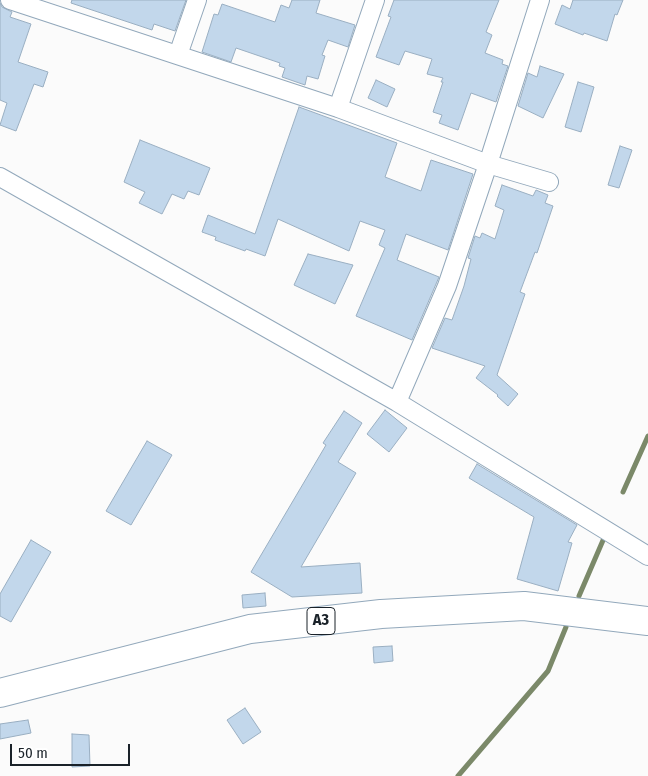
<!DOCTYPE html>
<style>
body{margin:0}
#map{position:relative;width:648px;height:776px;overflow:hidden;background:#fbfbfb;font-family:"Fira Sans Condensed",sans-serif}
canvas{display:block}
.scale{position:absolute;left:10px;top:744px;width:120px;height:22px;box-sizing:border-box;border:2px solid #1a2229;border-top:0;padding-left:6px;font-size:15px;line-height:18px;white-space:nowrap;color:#1a2229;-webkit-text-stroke:4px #fff;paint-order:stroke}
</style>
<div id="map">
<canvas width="648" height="776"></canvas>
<div class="scale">50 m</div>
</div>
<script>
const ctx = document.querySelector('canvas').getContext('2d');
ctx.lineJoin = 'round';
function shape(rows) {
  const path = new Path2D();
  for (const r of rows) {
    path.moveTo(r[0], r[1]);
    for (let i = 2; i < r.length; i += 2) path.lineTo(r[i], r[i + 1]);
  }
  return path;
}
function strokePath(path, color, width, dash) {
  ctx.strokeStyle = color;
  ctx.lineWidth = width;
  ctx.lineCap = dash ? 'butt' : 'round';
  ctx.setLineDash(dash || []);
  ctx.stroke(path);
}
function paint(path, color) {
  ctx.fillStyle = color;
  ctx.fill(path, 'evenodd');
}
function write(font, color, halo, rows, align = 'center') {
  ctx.font = font + ' "Fira Sans Condensed",sans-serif';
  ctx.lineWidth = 4;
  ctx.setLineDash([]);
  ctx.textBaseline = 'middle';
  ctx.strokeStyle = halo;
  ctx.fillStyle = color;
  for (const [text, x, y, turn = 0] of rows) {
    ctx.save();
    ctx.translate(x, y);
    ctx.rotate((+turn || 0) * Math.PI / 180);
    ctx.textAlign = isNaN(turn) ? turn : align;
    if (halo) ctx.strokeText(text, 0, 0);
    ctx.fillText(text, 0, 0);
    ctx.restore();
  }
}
strokePath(shape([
 [623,492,648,436],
 [579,596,604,538],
 [458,776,548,671,566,627]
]), '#7b8969', 5);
const building = shape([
 [72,0,186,0,175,31,154,24,152,30,71,3,72,0],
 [292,0,320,0,316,13,355,25,348,47,328,40,322,55,325,56,318,79,307,76,305,85,282,77,285,68,279,66,280,63,236,48,231,62,202,52,214,14,218,15,222,4,275,22,281,5,289,8,292,0],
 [394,0,499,0,486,32,492,35,485,53,503,60,502,64,508,66,496,102,471,93,458,130,439,123,442,115,433,112,443,82,441,82,443,78,427,74,432,59,405,51,399,65,376,57,391,17,388,16,394,0],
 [573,0,623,0,617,15,615,14,607,41,584,33,583,35,555,24,562,5,570,9,573,0],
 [0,3,2,7,12,12,10,17,31,24,18,62,48,72,43,87,34,84,16,131,0,125,7,103,0,100,0,3],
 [540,66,564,74,543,118,518,106,528,73,537,77,540,66],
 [376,80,395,89,387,107,368,98,376,80],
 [578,82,594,87,581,132,565,127,578,82],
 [299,107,397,143,385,177,421,191,431,160,473,174,448,250,406,234,397,260,439,277,412,340,356,316,385,248,379,245,385,230,360,221,349,251,278,219,265,256,246,249,245,251,215,240,216,237,202,232,208,215,255,234,299,107],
 [140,140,210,168,199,195,188,191,184,199,172,194,162,214,139,203,145,192,124,182,140,140],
 [620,146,632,150,619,188,608,185,620,146],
 [502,185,533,196,536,190,548,195,545,203,553,206,537,253,535,252,520,292,525,294,497,375,518,394,508,406,497,396,498,395,476,378,485,366,432,348,445,318,452,320,464,286,471,259,468,258,475,236,480,238,482,233,495,239,504,210,495,206,502,185],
 [308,254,353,265,335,304,294,285,308,254],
 [385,410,407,428,389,452,367,434,385,410],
 [344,411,362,423,338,462,356,473,301,567,360,563,362,593,292,597,251,572,326,445,323,443,344,411],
 [147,441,172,455,131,525,106,511,147,441],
 [477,464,577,525,568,542,572,543,558,591,517,579,534,517,469,478,477,464],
 [31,540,51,552,11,622,0,616,0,594,31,540],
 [265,593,266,606,243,608,242,595,265,593],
 [392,646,393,661,374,663,373,647,392,646],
 [245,708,261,732,243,744,227,720,245,708],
 [28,720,31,733,0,739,0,724,28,720],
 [72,734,89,735,90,766,72,767,72,734]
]);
paint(building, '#c2d7eb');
strokePath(building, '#9aafc2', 1);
const street = shape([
 [10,0,338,108,488,164,549,182],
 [178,55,197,0],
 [338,108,375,0],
 [0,177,397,402,648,556],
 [397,402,447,286,488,164,540,0]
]);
const highway = shape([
 [0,693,250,629,381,614,524,606,648,621]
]);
strokePath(street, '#92a8bb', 20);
strokePath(highway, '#92a8bb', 30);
strokePath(street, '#fff', 18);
strokePath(highway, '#fff', 28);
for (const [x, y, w] of [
 [321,621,28]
]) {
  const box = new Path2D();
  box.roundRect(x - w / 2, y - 13.5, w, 27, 4);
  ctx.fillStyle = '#fff';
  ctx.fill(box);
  strokePath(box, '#1a2229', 1);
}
write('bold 16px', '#1a2229', null, [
 ["A3",321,621]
]);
</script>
